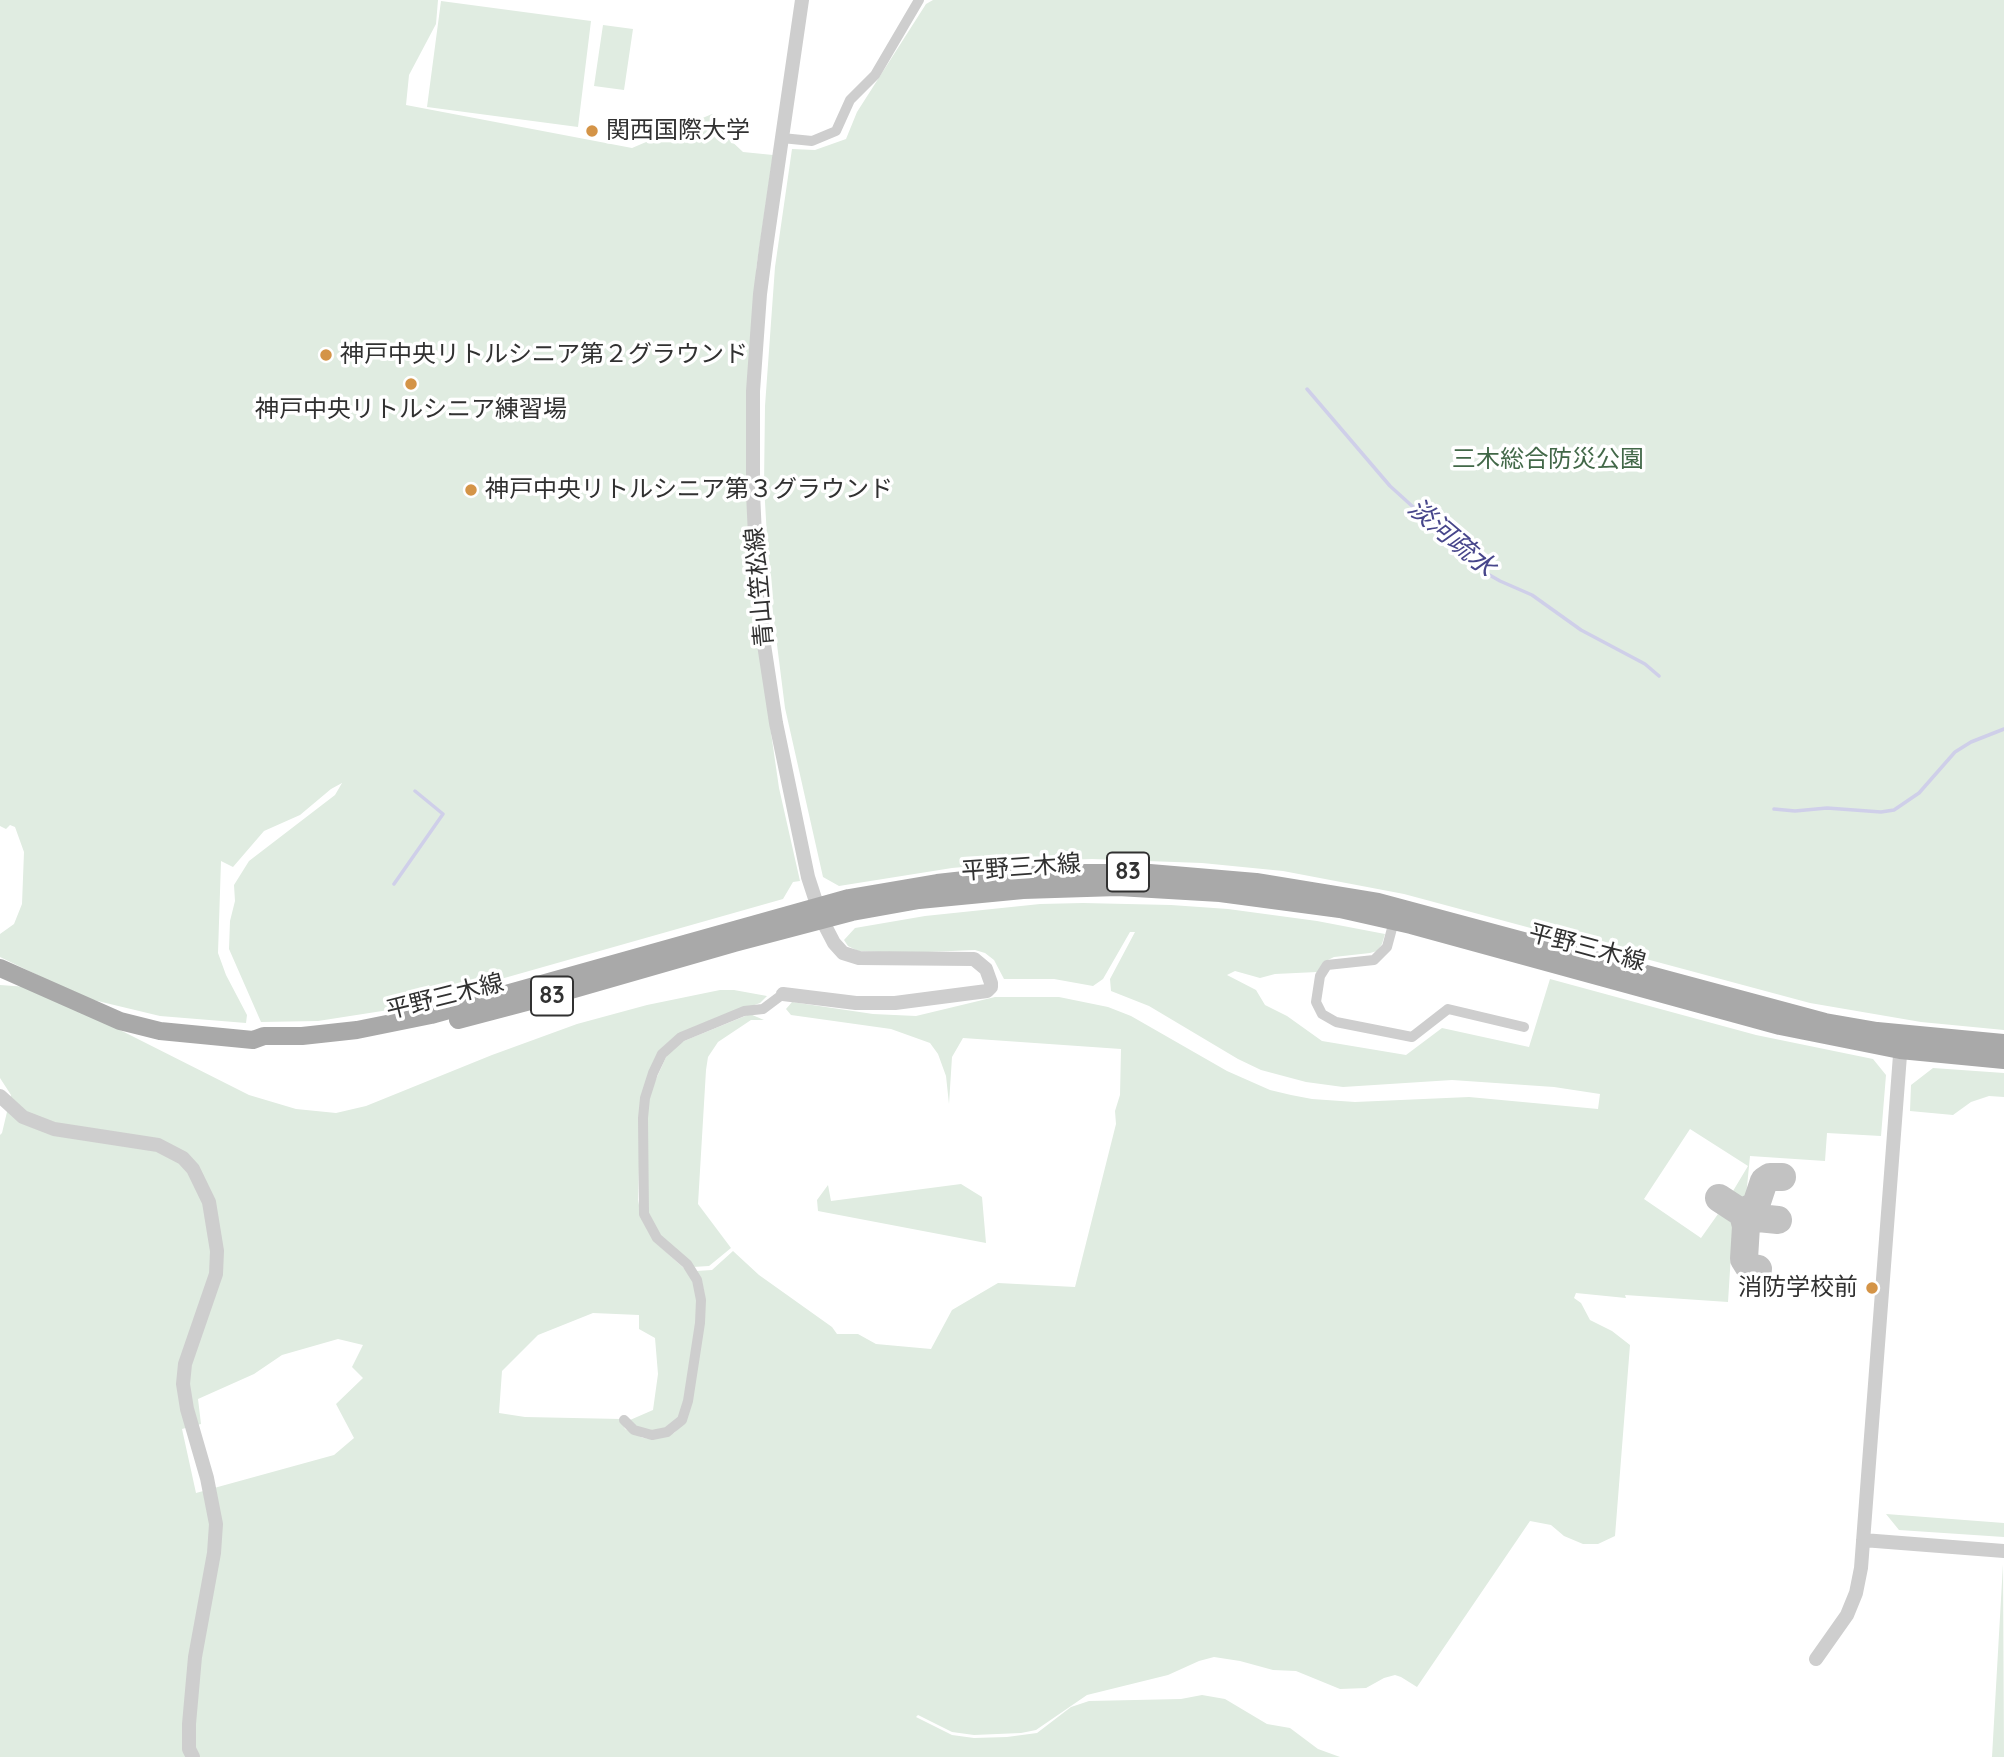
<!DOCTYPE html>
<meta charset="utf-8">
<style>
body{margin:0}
canvas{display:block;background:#fff}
</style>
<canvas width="2004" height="1757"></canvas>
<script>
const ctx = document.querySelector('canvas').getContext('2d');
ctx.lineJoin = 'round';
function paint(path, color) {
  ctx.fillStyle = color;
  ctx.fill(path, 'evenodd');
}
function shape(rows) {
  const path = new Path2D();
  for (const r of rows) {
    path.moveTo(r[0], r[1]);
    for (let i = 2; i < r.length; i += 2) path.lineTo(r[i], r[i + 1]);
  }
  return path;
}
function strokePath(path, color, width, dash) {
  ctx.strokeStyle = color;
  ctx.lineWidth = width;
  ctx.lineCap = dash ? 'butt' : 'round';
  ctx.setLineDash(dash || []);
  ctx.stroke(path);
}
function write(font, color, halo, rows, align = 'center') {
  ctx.font = font + ' Quicksand,"Noto Sans JP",sans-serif';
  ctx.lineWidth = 7;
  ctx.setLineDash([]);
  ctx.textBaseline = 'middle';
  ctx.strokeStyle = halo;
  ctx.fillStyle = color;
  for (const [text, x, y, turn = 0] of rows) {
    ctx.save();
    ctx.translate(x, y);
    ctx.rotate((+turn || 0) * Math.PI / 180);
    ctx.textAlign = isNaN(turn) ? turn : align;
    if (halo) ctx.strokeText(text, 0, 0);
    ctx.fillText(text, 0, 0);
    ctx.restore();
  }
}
paint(shape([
 [0,0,438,0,436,24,409,75,406,105,632,148,712,114,726,136,743,152,773,155,756,270,754,615,779,788,800,881,793,882,783,899,395,1009,318,1021,261,1022,229,949,230,921,235,901,234,885,249,861,335,795,342,783,331,789,300,815,264,831,233,867,221,861,218,953,226,975,247,1015,246,1023,160,1016,85,998,0,957,0,934,14,924,22,904,24,852,15,827,10,825,6,829,0,826],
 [933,0,2004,0,2004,1030,1921,1022,1810,1003,1404,894,1283,871,1202,863,1092,859,1030,861,952,868,839,886,823,877,785,708,770,589,764,485,765,406,775,267,792,149,815,150,846,139,857,112,926,4],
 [441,1,591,21,578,127,427,107],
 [603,25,633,29,624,90,594,86],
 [1083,903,1171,905,1228,909,1317,921,1385,934,1382,944,1377,951,1370,953,1334,957,1326,961,1317,972,1275,974,1260,978,1235,971,1227,975,1256,990,1265,1005,1287,1016,1322,1041,1406,1055,1442,1028,1529,1047,1550,979,1756,1035,1873,1059,1886,1075,1881,1136,1827,1133,1825,1161,1750,1156,1746,1197,1742,1199,1733,1191,1748,1166,1690,1129,1644,1199,1701,1238,1718,1214,1733,1222,1728,1302,1625,1295,1626,1298,1576,1293,1574,1298,1581,1303,1590,1320,1612,1331,1630,1345,1615,1536,1598,1544,1583,1544,1564,1536,1551,1525,1530,1521,1417,1687,1401,1677,1395,1675,1384,1678,1366,1688,1340,1689,1296,1671,1273,1670,1240,1661,1214,1657,1199,1661,1168,1675,1087,1695,1036,1730,1021,1733,974,1735,952,1732,918,1715,916,1717,952,1735,974,1738,1007,1737,1037,1733,1071,1707,1089,1701,1181,1699,1202,1695,1225,1699,1267,1724,1290,1728,1318,1749,1340,1757,0,1757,0,1135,2,1133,11,1095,0,1078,0,985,28,987,122,1031,249,1095,296,1109,336,1113,366,1106,492,1055,577,1024,647,1005,720,990,734,990,767,996,760,1003,696,1026,673,1038,661,1049,655,1059,641,1098,638,1200,641,1215,648,1231,656,1243,686,1270,696,1286,698,1294,697,1320,690,1370,680,1418,669,1428,654,1432,639,1429,630,1420,653,1410,658,1374,655,1338,639,1329,639,1315,593,1313,538,1335,502,1371,499,1413,525,1417,621,1419,625,1429,643,1438,656,1439,674,1433,683,1424,689,1411,705,1312,704,1290,696,1271,712,1270,733,1251,759,1275,832,1327,837,1334,858,1334,876,1344,931,1349,952,1310,998,1283,1075,1287,1116,1124,1115,1111,1120,1095,1121,1049,963,1038,952,1057,949,1104,946,1076,938,1054,930,1043,891,1029,791,1015,786,1009,792,1002,873,1014,916,1016,995,997,1059,997,1108,1007,1131,1016,1227,1071,1270,1090,1291,1095,1312,1099,1355,1102,1469,1097,1598,1109,1600,1094,1554,1087,1452,1080,1343,1087,1306,1082,1261,1070,1238,1059,1149,1006,1111,991,1110,979,1135,932,1130,932,1103,979,1093,986,1054,979,1004,979,994,960,985,953,975,950,904,953,858,951,848,946,844,940,855,928,925,916,1040,904],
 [338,1339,363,1345,352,1367,363,1378,336,1404,354,1438,334,1455,196,1493,182,1429,201,1424,198,1399,254,1374,282,1355],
 [750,1014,764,1020,751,1020,718,1042,708,1057,706,1070,698,1204,731,1248,709,1266,693,1267,659,1235,646,1208,648,1103,652,1088,667,1055,679,1043],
 [1933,1068,2004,1073,2004,1097,1989,1096,1971,1102,1953,1115,1910,1111,1911,1085],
 [961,1184,982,1197,986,1243,818,1211,817,1200,828,1185,831,1201],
 [1886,1514,2004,1523,2004,1537,1899,1530],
 [2003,1564,2004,1757,1992,1757]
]), '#e0ece1');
strokePath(shape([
 [1307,389,1390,486,1486,573,1500,581,1532,595,1581,630,1645,664,1659,676],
 [1774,809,1795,811,1827,808,1881,812,1894,810,1919,793,1955,752,1971,742,2004,729],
 [394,884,443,814,415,791]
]), '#cfcfe9', 3.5);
strokePath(shape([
 [1719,1198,1748,1217,1778,1220],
 [1738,1210,1745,1211,1756,1205,1764,1181,1770,1177,1782,1177],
 [1743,1214,1746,1226,1744,1259,1749,1267,1758,1269]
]), '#c2c2c2', 28);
strokePath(shape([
 [782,138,812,141,836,131,850,100,875,75,919,0],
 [1394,921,1387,947,1374,960,1327,965,1320,976,1316,1002,1322,1014,1336,1022,1412,1037,1448,1009,1524,1027],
 [624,1420,634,1430,652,1435,667,1432,682,1420,688,1401,700,1323,701,1300,697,1280,687,1264,657,1238,644,1214,643,1118,645,1098,653,1073,662,1054,681,1037,744,1011,763,1009,783,994]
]), '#cecece', 10);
strokePath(shape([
 [783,994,856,1003,895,1003,987,991,991,987,991,983,986,969,974,959,859,958,843,953,834,943,822,920,808,877,776,723,763,638,756,557,753,493,753,391,760,294,766,248,802,0],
 [0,1096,23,1117,54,1129,158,1145,183,1158,193,1169,209,1202,217,1251,216,1274,185,1364,183,1384,187,1409,207,1478,216,1524,214,1553,195,1657,189,1724,189,1749,193,1757],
 [1863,1540,2004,1551],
 [1816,1659,1847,1615,1856,1593,1861,1568,1901,1042]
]), '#cecece', 14);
strokePath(shape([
 [0,968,120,1021,160,1031,253,1040,264,1036,302,1036,357,1030,431,1015,849,898,937,883,1001,876,1082,873,1150,873,1256,882,1378,902,1825,1022,1877,1031,2004,1043],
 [458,1020,553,995,734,943,852,912,919,900,1023,890,1118,887,1220,893,1340,909,1411,925,1780,1026,1900,1050,2004,1060]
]), '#a9a9a9', 18);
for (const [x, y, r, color] of [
 [592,131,7,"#d49447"],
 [326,355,7,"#d49447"],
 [411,384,7,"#d49447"],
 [471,490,7,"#d49447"],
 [1872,1288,7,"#d49447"]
]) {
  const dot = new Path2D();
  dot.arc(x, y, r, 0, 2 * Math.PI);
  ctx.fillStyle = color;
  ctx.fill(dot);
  strokePath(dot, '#fff', 2.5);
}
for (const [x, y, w] of [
 [1128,872,42],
 [552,996,42]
]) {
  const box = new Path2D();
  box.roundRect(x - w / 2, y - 19.5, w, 39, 5);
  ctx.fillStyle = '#fff';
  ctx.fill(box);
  strokePath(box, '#313131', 2);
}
write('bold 23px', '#313131', null, [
 ["83",1128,872],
 ["83",552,996]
]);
write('24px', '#313131', '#fff', [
 ["関西国際大学",606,131],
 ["神戸中央リトルシニア第２グラウンド",340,355],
 ["神戸中央リトルシニア練習場",411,410,"center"],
 ["神戸中央リトルシニア第３グラウンド",485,490],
 ["消防学校前",1858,1288,"right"]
], 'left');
write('24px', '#426848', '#fff', [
 ["三木総合防災公園",1548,460]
]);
write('24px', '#313131', '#fff', [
 ["青山笠松線",760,587,-95],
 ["平野三木線",1021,868,-4],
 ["平野三木線",1587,948,15],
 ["平野三木線",445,997,-14]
]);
write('italic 26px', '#47468b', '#fff', [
 ["淡河疏水",1451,538,40]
]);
</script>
